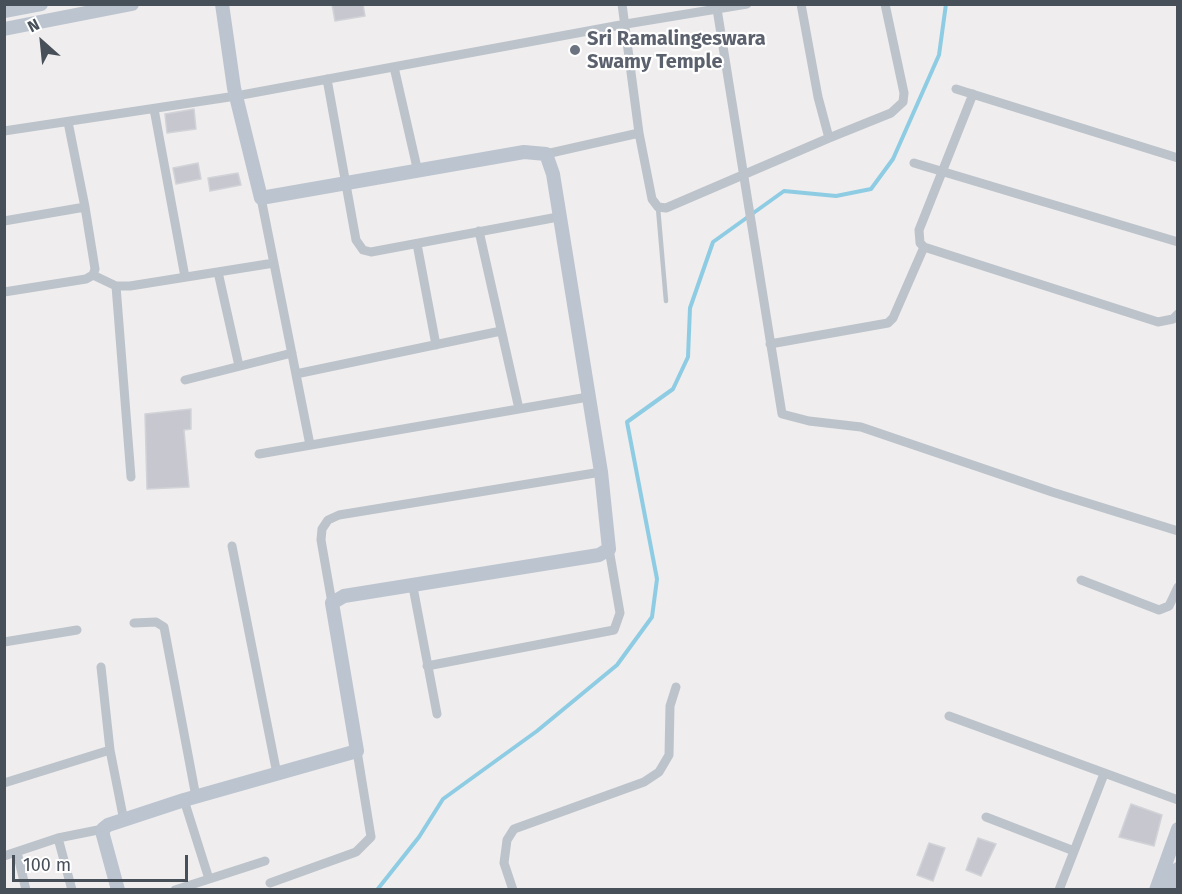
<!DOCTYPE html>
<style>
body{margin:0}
#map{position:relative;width:1182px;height:894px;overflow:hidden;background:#efeded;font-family:"Fira Sans",sans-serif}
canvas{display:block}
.frame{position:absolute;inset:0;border:6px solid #474f58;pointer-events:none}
.north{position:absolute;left:12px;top:12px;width:60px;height:60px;-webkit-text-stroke:4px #fff;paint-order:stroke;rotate:333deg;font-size:16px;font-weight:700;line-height:24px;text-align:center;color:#474f58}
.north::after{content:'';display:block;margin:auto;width:21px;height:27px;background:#474f58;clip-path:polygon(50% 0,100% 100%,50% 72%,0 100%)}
.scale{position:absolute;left:12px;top:855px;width:176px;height:27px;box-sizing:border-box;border:3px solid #474f58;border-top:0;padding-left:8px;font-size:18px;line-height:21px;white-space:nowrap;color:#474f58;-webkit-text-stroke:4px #fff;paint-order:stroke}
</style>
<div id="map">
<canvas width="1182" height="894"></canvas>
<div class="frame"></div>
<div class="north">N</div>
<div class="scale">100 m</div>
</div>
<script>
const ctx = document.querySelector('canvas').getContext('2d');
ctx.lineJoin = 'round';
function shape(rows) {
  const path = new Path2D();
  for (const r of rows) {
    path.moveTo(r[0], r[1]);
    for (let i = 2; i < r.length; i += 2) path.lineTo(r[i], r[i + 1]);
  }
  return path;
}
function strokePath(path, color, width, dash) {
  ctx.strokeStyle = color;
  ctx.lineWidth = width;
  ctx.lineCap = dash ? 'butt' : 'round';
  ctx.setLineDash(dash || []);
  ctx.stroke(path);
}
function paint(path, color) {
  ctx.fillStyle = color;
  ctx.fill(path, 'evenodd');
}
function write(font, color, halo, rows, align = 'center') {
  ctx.font = font + ' "Fira Sans",sans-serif';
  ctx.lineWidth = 4.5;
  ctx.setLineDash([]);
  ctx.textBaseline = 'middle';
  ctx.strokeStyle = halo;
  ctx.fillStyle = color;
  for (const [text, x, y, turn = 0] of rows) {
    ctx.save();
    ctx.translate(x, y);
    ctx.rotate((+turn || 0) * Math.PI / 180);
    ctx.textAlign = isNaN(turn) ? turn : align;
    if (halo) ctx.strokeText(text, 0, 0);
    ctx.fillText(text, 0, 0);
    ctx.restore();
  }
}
strokePath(shape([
 [377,890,419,837,443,799,537,731,617,665,652,617,657,579,627,422,673,389,688,357,690,308,713,242,784,191,836,196,871,189,893,159,939,55,946,4]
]), '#8ecce4', 4);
const building = shape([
 [332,4,363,4,365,16,335,21,332,4],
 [194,109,196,129,167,133,165,114,194,109],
 [198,163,201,179,176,184,173,168,198,163],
 [238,173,241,185,210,191,208,178,238,173],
 [191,409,191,429,184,430,189,487,147,489,145,414,191,409],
 [1131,804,1162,815,1154,846,1119,837,1131,804],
 [978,838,996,844,981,876,966,870,978,838],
 [929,843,945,848,933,881,917,875,929,843]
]);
paint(building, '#c7c8cf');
strokePath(building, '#d1d3d8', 1.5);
strokePath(shape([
 [658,208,666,301]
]), '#bcc3cb', 4.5);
strokePath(shape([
 [622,4,639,133,652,199,658,207,666,208,829,138,818,97,801,4],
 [717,9,782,414,809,421,861,427,1052,492,1178,531],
 [394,67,418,172],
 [327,79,356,240,363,250,371,252,558,217],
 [956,89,1178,158],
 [973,94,919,230,920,243,924,247,1158,322,1173,319,1178,314],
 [154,109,185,277],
 [4,131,236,96,626,24,747,4],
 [829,138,891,113,903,102,904,93,885,4],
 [546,154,639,133],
 [914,163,1178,242],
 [261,198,310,445],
 [4,221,85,207],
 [479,231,519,409],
 [417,244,436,345],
 [218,272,239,366],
 [93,275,116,286,130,286,274,263],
 [116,286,131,477],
 [4,292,86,279,93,275,95,269,85,207,68,122],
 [770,344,888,323,893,318,924,247],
 [296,374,501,331],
 [185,380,292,353],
 [259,454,588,397],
 [232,546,277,774],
 [1081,580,1159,610,1169,606,1178,587],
 [413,587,437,714],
 [332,603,321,540,322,529,328,520,339,515,601,472],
 [134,623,156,622,164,627,196,797],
 [4,642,77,630],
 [427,666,614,630,620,613,609,549],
 [101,667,110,750],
 [949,716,1178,800],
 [4,783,110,750,124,821],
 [184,800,209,879],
 [986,817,1074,851],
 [58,838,72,890],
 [17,852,26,890],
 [4,856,58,838,103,829],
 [270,883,356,852,371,837,357,751],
 [175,890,265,861],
 [513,890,504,863,507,840,514,829,644,782,659,772,669,755,670,706,676,687],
 [1059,890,1104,774]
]), '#bcc3cb', 9);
strokePath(shape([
 [4,11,41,4],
 [4,29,132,4],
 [118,890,103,835,103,829,108,825,184,800,357,751,332,603,344,596,599,555,609,549,601,472,553,174,546,154,524,152,261,198,234,88,222,4],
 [1156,890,1178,829],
 [1170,890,1178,869]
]), '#bcc4cf', 14);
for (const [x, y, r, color] of [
 [575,50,6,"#6b7280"]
]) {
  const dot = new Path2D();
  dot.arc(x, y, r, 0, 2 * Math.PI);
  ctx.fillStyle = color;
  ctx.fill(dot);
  strokePath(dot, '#fff', 2);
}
write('bold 20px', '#5b616d', '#fff', [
 ["Sri Ramalingeswara",587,39],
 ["Swamy Temple",587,62]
], 'left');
</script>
